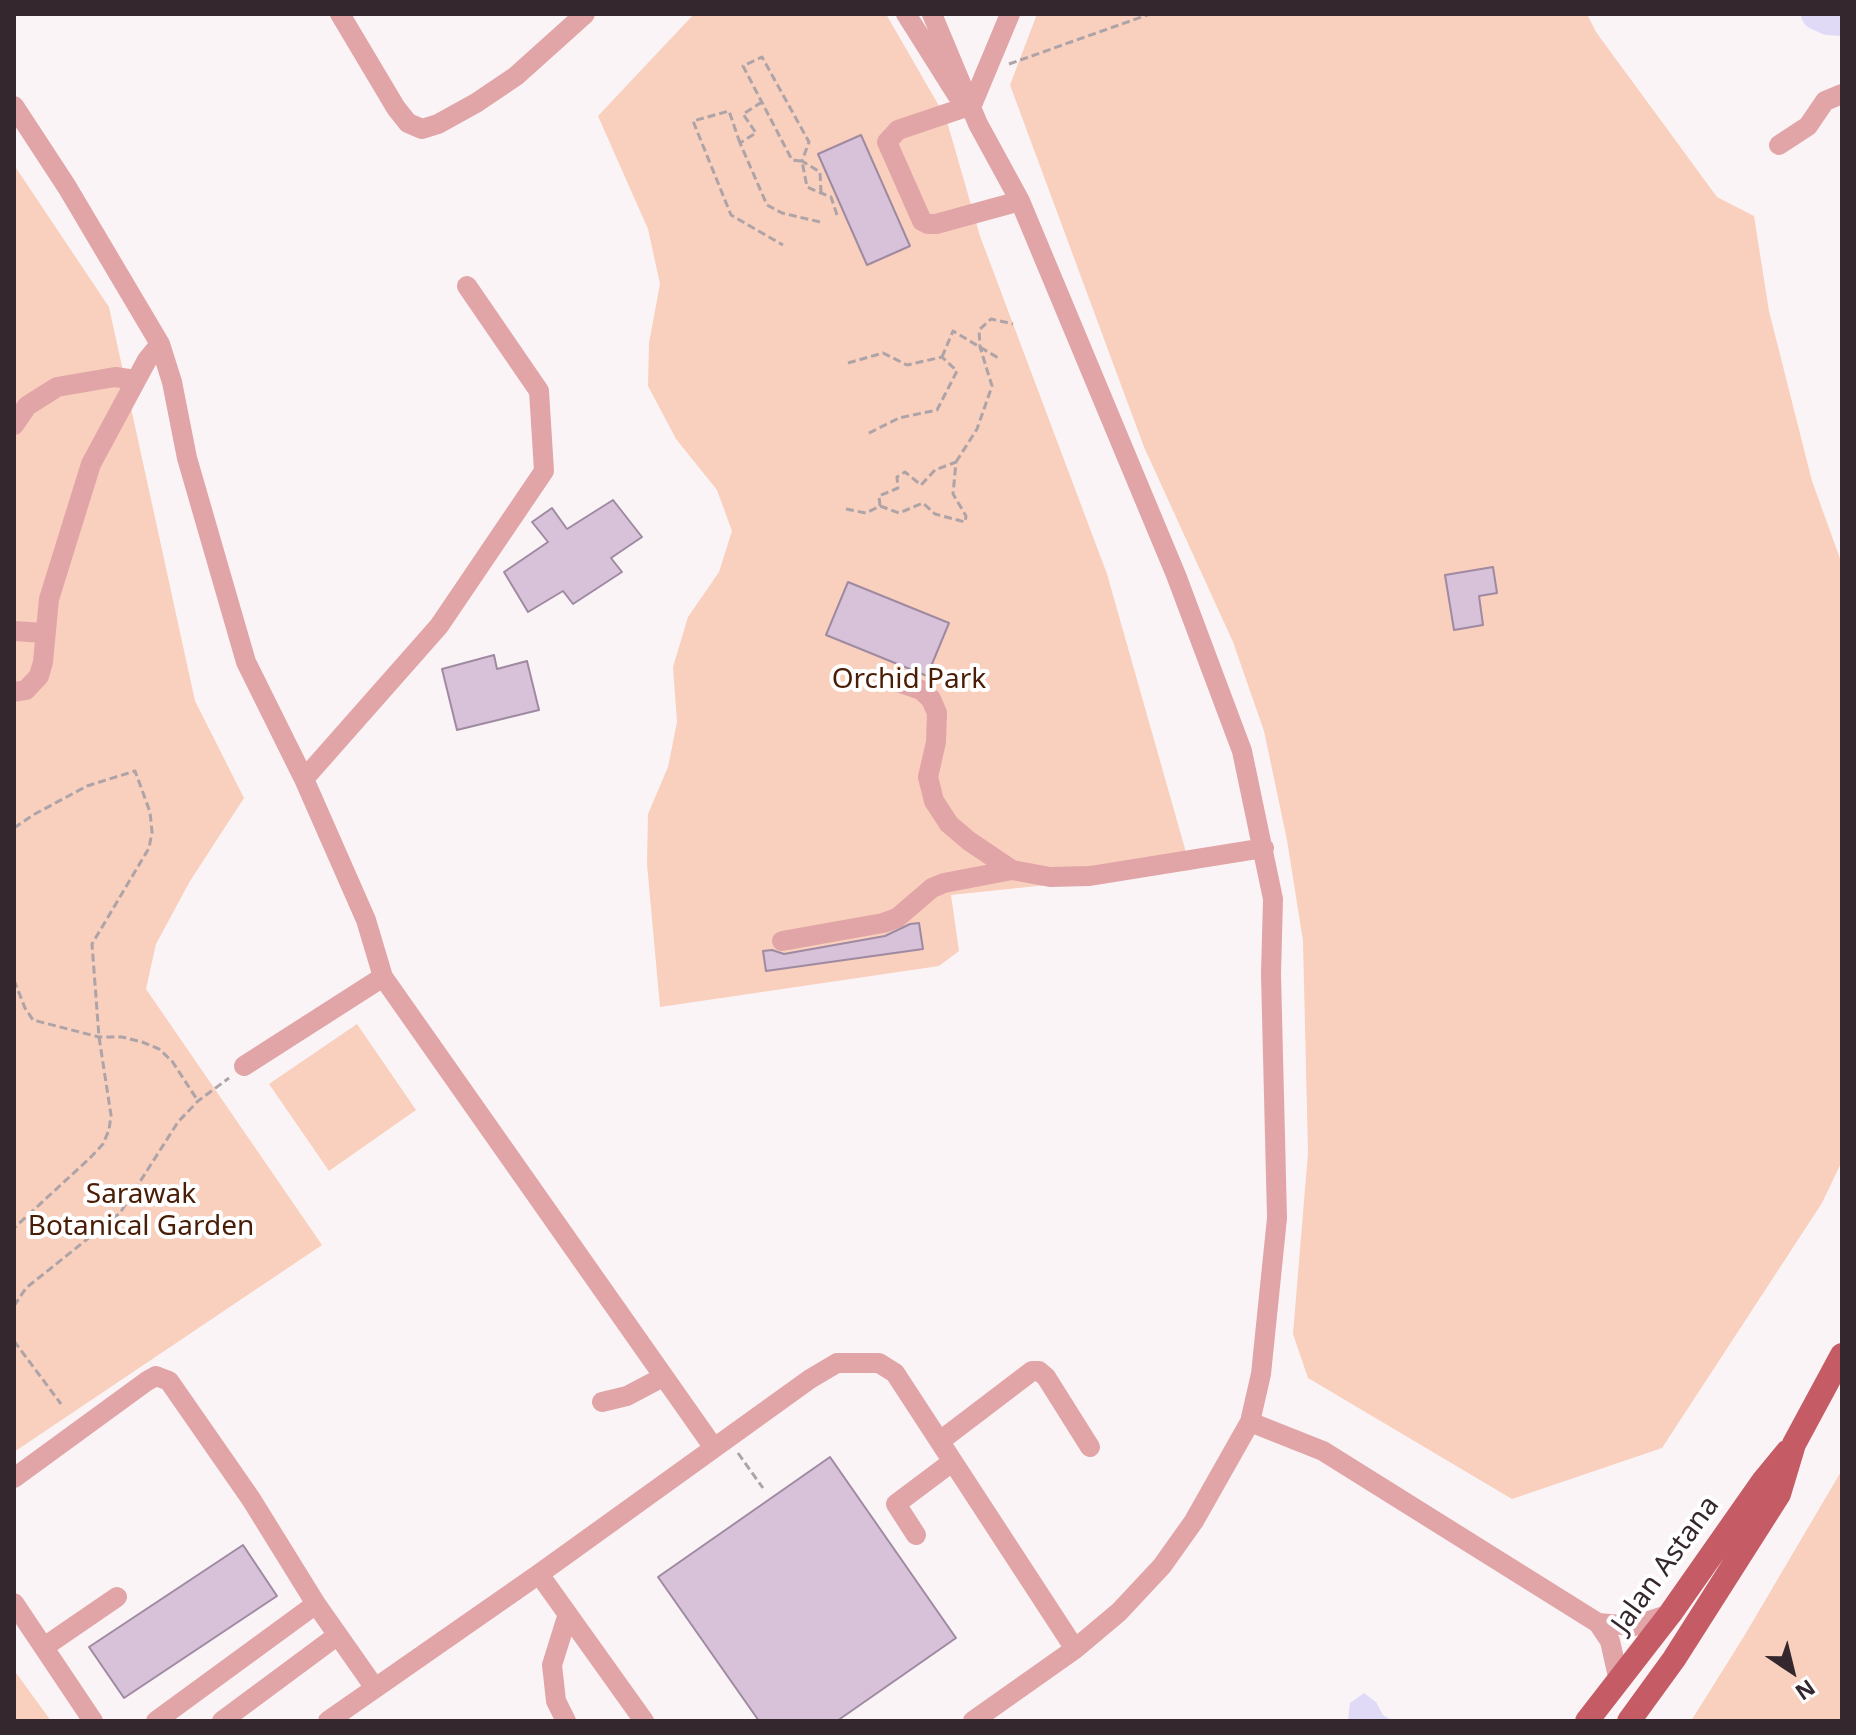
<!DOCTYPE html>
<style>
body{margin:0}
#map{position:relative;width:1856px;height:1735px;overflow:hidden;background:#fbf4f7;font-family:"Noto Sans",sans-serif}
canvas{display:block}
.frame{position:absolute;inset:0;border:16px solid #34272d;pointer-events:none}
.north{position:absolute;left:1752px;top:1631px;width:80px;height:80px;-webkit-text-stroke:6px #fff;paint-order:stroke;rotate:145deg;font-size:22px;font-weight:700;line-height:32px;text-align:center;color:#34272d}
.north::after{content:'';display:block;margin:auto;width:28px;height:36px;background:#34272d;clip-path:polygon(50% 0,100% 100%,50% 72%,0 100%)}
</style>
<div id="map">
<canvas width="1856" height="1735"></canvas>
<div class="frame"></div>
<div class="north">N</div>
</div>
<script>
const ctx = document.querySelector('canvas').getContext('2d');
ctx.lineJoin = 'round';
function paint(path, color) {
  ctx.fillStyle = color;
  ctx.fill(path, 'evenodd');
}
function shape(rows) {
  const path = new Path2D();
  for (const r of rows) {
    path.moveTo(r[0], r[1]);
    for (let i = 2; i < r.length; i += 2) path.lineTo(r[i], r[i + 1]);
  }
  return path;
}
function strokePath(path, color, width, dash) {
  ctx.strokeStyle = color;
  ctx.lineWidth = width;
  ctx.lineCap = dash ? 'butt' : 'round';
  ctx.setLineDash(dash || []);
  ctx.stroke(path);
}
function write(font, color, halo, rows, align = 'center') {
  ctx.font = font + ' "Noto Sans",sans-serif';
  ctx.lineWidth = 8;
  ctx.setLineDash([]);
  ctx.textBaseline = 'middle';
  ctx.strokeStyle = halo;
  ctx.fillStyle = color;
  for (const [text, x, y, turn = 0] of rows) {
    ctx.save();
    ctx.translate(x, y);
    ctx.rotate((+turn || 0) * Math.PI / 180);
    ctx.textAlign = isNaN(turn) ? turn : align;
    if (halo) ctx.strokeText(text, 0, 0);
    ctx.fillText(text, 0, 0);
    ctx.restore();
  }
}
paint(shape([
 [694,14,886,14,946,118,980,236,1107,574,1191,870,951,895,959,951,939,966,660,1007,647,864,648,814,668,767,677,722,673,667,688,617,719,572,732,531,717,490,676,439,648,386,649,343,660,284,648,229,598,116],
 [1037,14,1587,14,1596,32,1717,197,1754,216,1769,311,1812,481,1842,564,1842,1161,1822,1203,1662,1448,1512,1499,1308,1378,1293,1334,1308,1153,1303,941,1287,840,1264,731,1233,642,1144,447,1010,85],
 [14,165,109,307,195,701,244,798,190,881,156,944,146,989,322,1245,14,1452],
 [357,1024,416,1110,329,1171,269,1084],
 [1842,1470,1842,1721,1691,1721,1743,1638],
 [14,1670,51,1721,14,1721]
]), '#f9cfbd');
paint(shape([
 [1364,1693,1376,1702,1383,1715,1393,1721,1348,1721,1350,1703]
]), '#e0daf7');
strokePath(shape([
 [1817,14,1828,19,1842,20]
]), '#e0daf7', 32);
const building = shape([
 [861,135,910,246,867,265,818,154,861,135],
 [613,500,642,537,611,558,622,572,573,604,563,591,528,612,504,572,548,542,532,522,552,508,567,529,613,500],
 [1493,567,1497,593,1479,596,1483,625,1454,630,1445,575,1493,567],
 [848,582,949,623,927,676,826,635,848,582],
 [494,655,497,669,527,661,539,710,457,730,442,669,494,655],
 [919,923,923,949,766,971,763,951,772,950,784,954,885,936,910,924,919,923],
 [830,1457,956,1638,837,1721,759,1721,658,1577,830,1457],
 [243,1545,277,1596,124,1698,89,1647,243,1545]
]);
paint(building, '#d8c2da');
strokePath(building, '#9f8aa1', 2);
strokePath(shape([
 [1009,64,1150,14],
 [762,102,743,114,756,133,740,143,767,205,782,213,820,222],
 [740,143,729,111,693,121,731,215,783,245],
 [821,193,820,172,802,161,809,142,762,57,743,66,792,160,802,161,807,187,821,193,831,197,837,215],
 [942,357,953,331,1000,359],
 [848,363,883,353,907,365,942,357,957,371,937,410,899,418,867,434],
 [956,462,977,429,992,386,980,347,979,330,991,319,1013,324],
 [846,509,866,513,880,506,899,513,923,503,935,514,965,522,966,516,953,494,956,462,935,470,921,485,905,472,897,477,898,488,879,496,880,506],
 [14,828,33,815,87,786,135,771,150,812,152,832,149,848,92,944,99,1037,111,1115,109,1130,103,1144,90,1158,14,1228],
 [14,980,25,1008,33,1020,99,1037,122,1037,142,1042,159,1049,172,1061,198,1101],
 [14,1306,26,1288,120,1213,178,1122,198,1101,229,1078],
 [14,1341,61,1404],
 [738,1453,763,1488]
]), '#aea4a8', 3, [8, 4]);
strokePath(shape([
 [340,14,396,108,408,123,422,129,438,124,476,103,516,76,585,14],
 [906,14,957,95],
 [932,14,978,124,1020,201,1176,575,1242,751,1273,899,1271,974,1277,1218,1261,1374,1250,1422,1194,1521,1162,1566,1119,1612,1075,1649,973,1721],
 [1010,14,972,105,898,130,887,142,922,221,928,224,936,224,1020,201],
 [14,106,67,187,160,344,172,382,187,458,246,662,304,779,366,920,383,977,714,1448],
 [1779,145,1808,126,1825,101,1842,94],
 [14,425,27,406,57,387,115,377,136,380],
 [14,631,44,633],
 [898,682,921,690,931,699,937,713,936,742,928,777,934,801,949,824,969,841,1012,870,1050,877,1090,876,1264,848],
 [14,692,26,690,39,676,43,662,49,599,91,464,147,360,160,344],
 [304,779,439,626,544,471,539,391,467,286],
 [782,941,883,923,897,918,932,888,944,883,1012,870],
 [244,1066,383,977],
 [602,1402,627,1396,663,1377],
 [1250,1422,1323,1451,1598,1623,1610,1641,1619,1681],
 [940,1441,1032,1371,1039,1371,1046,1377,1090,1447],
 [14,1478,147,1381,156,1376,169,1381,251,1499,316,1604,375,1688],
 [916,1535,896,1504,952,1462],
 [539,1574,644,1721],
 [14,1603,93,1721],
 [1598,1623,1634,1626,1670,1614],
 [44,1647,117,1597],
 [156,1721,316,1604],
 [222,1721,338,1635],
 [328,1721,539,1574,810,1379,837,1363,879,1363,895,1373,1075,1649],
 [566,1721,556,1701,552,1665,567,1617]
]), '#e1a5a7', 20);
strokePath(shape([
 [1587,1721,1670,1614,1764,1480,1787,1452],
 [1629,1721,1674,1659,1779,1494,1794,1444,1842,1355]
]), '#c55c65', 24);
write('28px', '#4a1d06', '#fff', [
 ["Orchid Park",909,680],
 ["Sarawak",141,1195],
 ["Botanical Garden",141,1227]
]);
write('28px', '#34272d', '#fff', [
 ["Jalan Astana",1666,1565,-54]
]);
</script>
